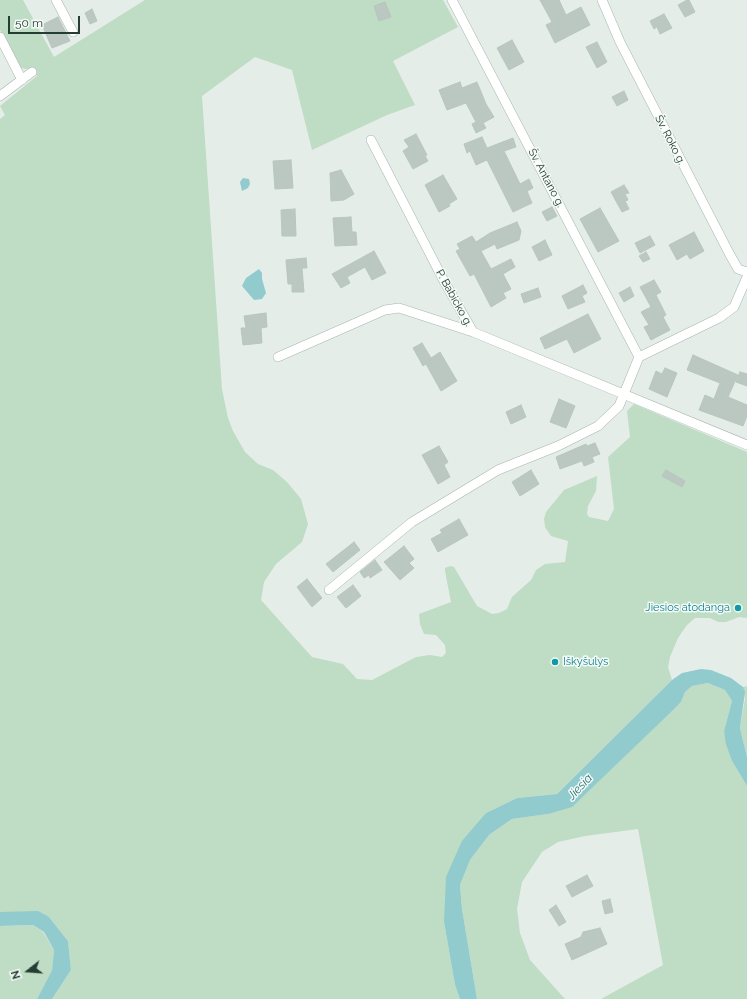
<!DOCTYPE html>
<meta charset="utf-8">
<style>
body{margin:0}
#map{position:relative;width:747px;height:999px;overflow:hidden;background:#e5ede8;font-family:Raleway,sans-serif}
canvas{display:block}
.north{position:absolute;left:8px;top:951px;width:40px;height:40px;-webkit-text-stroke:3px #f5faf7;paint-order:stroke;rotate:253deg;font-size:11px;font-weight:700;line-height:16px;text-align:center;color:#253e34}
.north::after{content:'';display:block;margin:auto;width:14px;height:18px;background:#253e34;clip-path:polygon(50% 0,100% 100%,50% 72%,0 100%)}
.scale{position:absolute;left:8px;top:16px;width:72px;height:18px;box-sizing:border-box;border:2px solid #253e34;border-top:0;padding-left:5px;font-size:12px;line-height:14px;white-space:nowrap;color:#253e34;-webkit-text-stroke:3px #f5faf7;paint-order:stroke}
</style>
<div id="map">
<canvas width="747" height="999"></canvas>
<div class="north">N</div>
<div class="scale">50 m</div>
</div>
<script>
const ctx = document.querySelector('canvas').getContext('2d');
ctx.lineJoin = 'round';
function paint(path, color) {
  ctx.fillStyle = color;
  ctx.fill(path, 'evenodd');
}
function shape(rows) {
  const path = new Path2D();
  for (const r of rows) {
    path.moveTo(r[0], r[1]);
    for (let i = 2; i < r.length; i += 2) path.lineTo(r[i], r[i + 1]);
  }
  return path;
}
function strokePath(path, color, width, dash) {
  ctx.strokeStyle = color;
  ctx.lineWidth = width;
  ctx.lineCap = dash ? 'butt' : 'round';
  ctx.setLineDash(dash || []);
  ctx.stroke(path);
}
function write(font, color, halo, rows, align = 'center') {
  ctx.font = font + ' Raleway,sans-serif';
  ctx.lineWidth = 3;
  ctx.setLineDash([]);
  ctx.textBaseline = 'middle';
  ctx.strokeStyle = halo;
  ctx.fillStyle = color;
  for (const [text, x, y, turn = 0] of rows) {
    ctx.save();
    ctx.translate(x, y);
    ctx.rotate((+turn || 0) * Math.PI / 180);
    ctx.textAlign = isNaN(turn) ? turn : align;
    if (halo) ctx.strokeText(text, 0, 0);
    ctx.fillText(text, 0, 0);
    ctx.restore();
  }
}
paint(shape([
 [0,0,23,0,54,57,145,0,443,0,458,27,393,61,415,105,387,115,312,150,292,70,255,57,202,96,222,389,228,418,233,431,245,452,258,464,273,470,287,482,301,499,308,524,302,542,276,564,264,582,261,600,312,657,343,664,357,679,372,680,416,657,430,655,442,657,446,653,445,645,436,635,424,634,420,624,419,614,451,602,445,571,445,568,450,566,454,567,477,606,492,614,499,613,507,609,512,597,531,580,536,570,545,564,565,562,568,541,551,536,545,527,544,519,546,512,564,490,597,476,596,491,588,506,587,514,589,517,608,521,614,509,608,457,630,437,627,411,634,404,747,452,747,618,739,617,726,622,718,622,710,618,695,618,687,625,678,638,670,657,668,667,672,680,557,794,517,798,486,813,444,922,455,985,460,999,52,999,71,970,68,941,49,917,0,920,0,119,5,115,0,106,37,76,32,68,25,69,19,67,0,30],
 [708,683,725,690,732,701,724,731,732,761,747,786,747,999,601,999,663,965,638,829,585,836,558,842,542,852,522,882,517,909,520,933,530,960,565,999,477,999,462,909,460,885,470,860,489,835,512,819,548,814,681,702,685,692,692,686],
 [747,686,747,757,740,728,745,699,743,687],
 [33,925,43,932,54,950,52,970,37,999,0,999,0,926]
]), '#bfdcc4');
paint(shape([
 [243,178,249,179,250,184,248,188,242,191,240,182],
 [259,269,262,273,262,279,266,293,262,299,254,300,242,286,246,278],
 [701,669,711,670,731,678,743,687,745,692,740,728,747,757,747,786,732,761,726,744,724,731,732,701,725,690,708,683,692,686,685,692,681,702,673,710,572,807,548,814,512,819,489,835,470,860,460,885,462,909,477,999,460,999,455,985,444,922,446,877,462,841,486,813,517,798,557,794,672,680,682,673],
 [38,911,49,917,68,941,71,970,52,999,37,999,52,970,54,950,44,932,33,925,0,926,0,912]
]), '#91cbce');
const building = shape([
 [540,0,559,0,566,15,581,7,590,25,555,43,546,25,552,22,540,0],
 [687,0,689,0,695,12,685,17,678,5,687,0],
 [385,2,391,17,379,21,374,6,385,2],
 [92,9,97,21,90,24,85,13,92,9],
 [664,14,672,28,660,34,657,27,654,29,650,21,664,14],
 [58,17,70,41,52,48,42,25,58,17],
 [512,40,524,62,509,70,497,48,512,40],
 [597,42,607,62,597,68,586,47,597,42],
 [460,82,462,88,477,82,486,104,494,117,483,123,486,128,476,133,472,124,476,122,466,103,447,110,439,90,460,82],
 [624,91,628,100,617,106,612,97,624,91],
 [416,134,427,155,425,156,428,161,413,169,403,151,409,147,404,140,416,134],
 [482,137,487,148,513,138,516,147,504,151,520,184,529,179,533,188,527,191,532,203,513,212,487,160,476,165,470,151,467,153,464,144,482,137],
 [291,160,293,188,275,189,273,161,291,160],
 [341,170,354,194,344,200,331,201,330,173,341,170],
 [443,175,457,199,449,204,450,206,439,212,425,185,443,175],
 [624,185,629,193,625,194,628,200,625,201,629,209,622,212,611,192,624,185],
 [552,207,557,216,547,221,542,212,552,207],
 [600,208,619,241,598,252,580,219,600,208],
 [295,209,296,236,282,236,281,210,295,209],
 [351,217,352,232,356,232,357,245,335,246,333,218,351,217],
 [517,222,521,231,519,240,497,249,495,244,481,251,491,269,511,259,515,267,503,274,511,289,503,293,506,298,491,307,474,274,470,276,456,251,460,249,457,244,472,236,476,242,490,233,517,222],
 [694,232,704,251,690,259,687,254,677,260,669,245,694,232],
 [650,236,655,245,640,253,635,243,650,236],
 [545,240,552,255,539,261,532,247,545,240],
 [374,251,386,273,372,280,365,267,347,277,350,283,341,288,332,274,374,251],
 [646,252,650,259,643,262,639,256,646,252],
 [306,258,307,268,302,268,304,292,292,292,292,284,288,284,286,260,306,258],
 [654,280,661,292,656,295,666,315,663,317,670,330,651,340,644,327,649,325,641,312,651,307,640,287,654,280],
 [583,285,587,293,582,296,585,302,568,309,562,296,583,285],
 [630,287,634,296,624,302,619,293,630,287],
 [538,288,541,297,524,303,521,294,538,288],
 [266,313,267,327,261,328,262,343,243,345,241,328,246,328,244,316,266,313],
 [588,314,601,339,574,353,567,339,545,349,540,338,588,314],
 [422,343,431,358,440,352,457,381,441,391,426,364,423,366,413,348,422,343],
 [693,355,738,375,728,397,747,405,747,416,743,426,699,410,705,395,714,399,720,383,687,370,693,355],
 [665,368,677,373,667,397,649,389,656,371,662,374,665,368],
 [740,372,747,374,747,386,736,382,740,372],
 [559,399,575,406,566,428,550,422,559,399],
 [521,405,526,417,511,424,506,412,521,405],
 [595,443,600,454,592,457,594,462,584,466,582,461,560,469,556,457,586,444,587,446,595,443],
 [439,446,448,462,444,465,450,477,438,484,422,455,439,446],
 [531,470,539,484,520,496,512,482,531,470],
 [666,470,685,481,682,487,662,476,666,470],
 [459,519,468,535,438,552,431,539,442,533,440,530,459,519],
 [354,542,360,550,333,572,326,564,354,542],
 [404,546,414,559,409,563,414,568,400,580,384,562,404,546],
 [375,560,382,570,370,578,369,575,364,578,360,572,375,560],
 [307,579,322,598,312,607,297,587,307,579],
 [353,585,361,596,346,608,337,597,353,585],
 [587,875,593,886,572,897,566,886,587,875],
 [610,899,613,912,605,914,602,901,610,899],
 [556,905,566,922,559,926,549,910,556,905],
 [600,928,607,944,572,960,565,944,581,937,583,932,600,928]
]);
paint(building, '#bac8c1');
strokePath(building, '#b7c6be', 1);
const street = shape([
 [56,0,73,32],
 [452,0,639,357],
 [602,0,620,42,729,253,738,269,747,272],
 [0,37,22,80],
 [0,96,32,72],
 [371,140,444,281,473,332,747,445],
 [278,357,385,310,399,308,473,332],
 [329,590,412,522,498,470,558,446,598,426,619,406,639,357,719,318,734,307,747,277]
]);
strokePath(street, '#a8b5ae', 10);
strokePath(street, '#fff', 9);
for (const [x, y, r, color] of [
 [738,608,4,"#0f9aa8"],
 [555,662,4,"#0f9aa8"]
]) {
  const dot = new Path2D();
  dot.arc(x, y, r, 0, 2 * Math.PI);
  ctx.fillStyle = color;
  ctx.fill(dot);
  strokePath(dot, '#f5faf7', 1.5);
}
write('11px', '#253e34', '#f5faf7', [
 ["Šv. Roko g.",670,140,63],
 ["Šv. Antano g.",546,178,62],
 ["P. Babicko g.",454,298,61]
]);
write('11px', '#0d838f', '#f5faf7', [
 ["Jiesios atodanga",730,608],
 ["Iškyšulys",563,662,"left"]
], 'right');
write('italic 12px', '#227176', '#f5faf7', [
 ["Jiesia",580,787,-47]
]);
</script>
